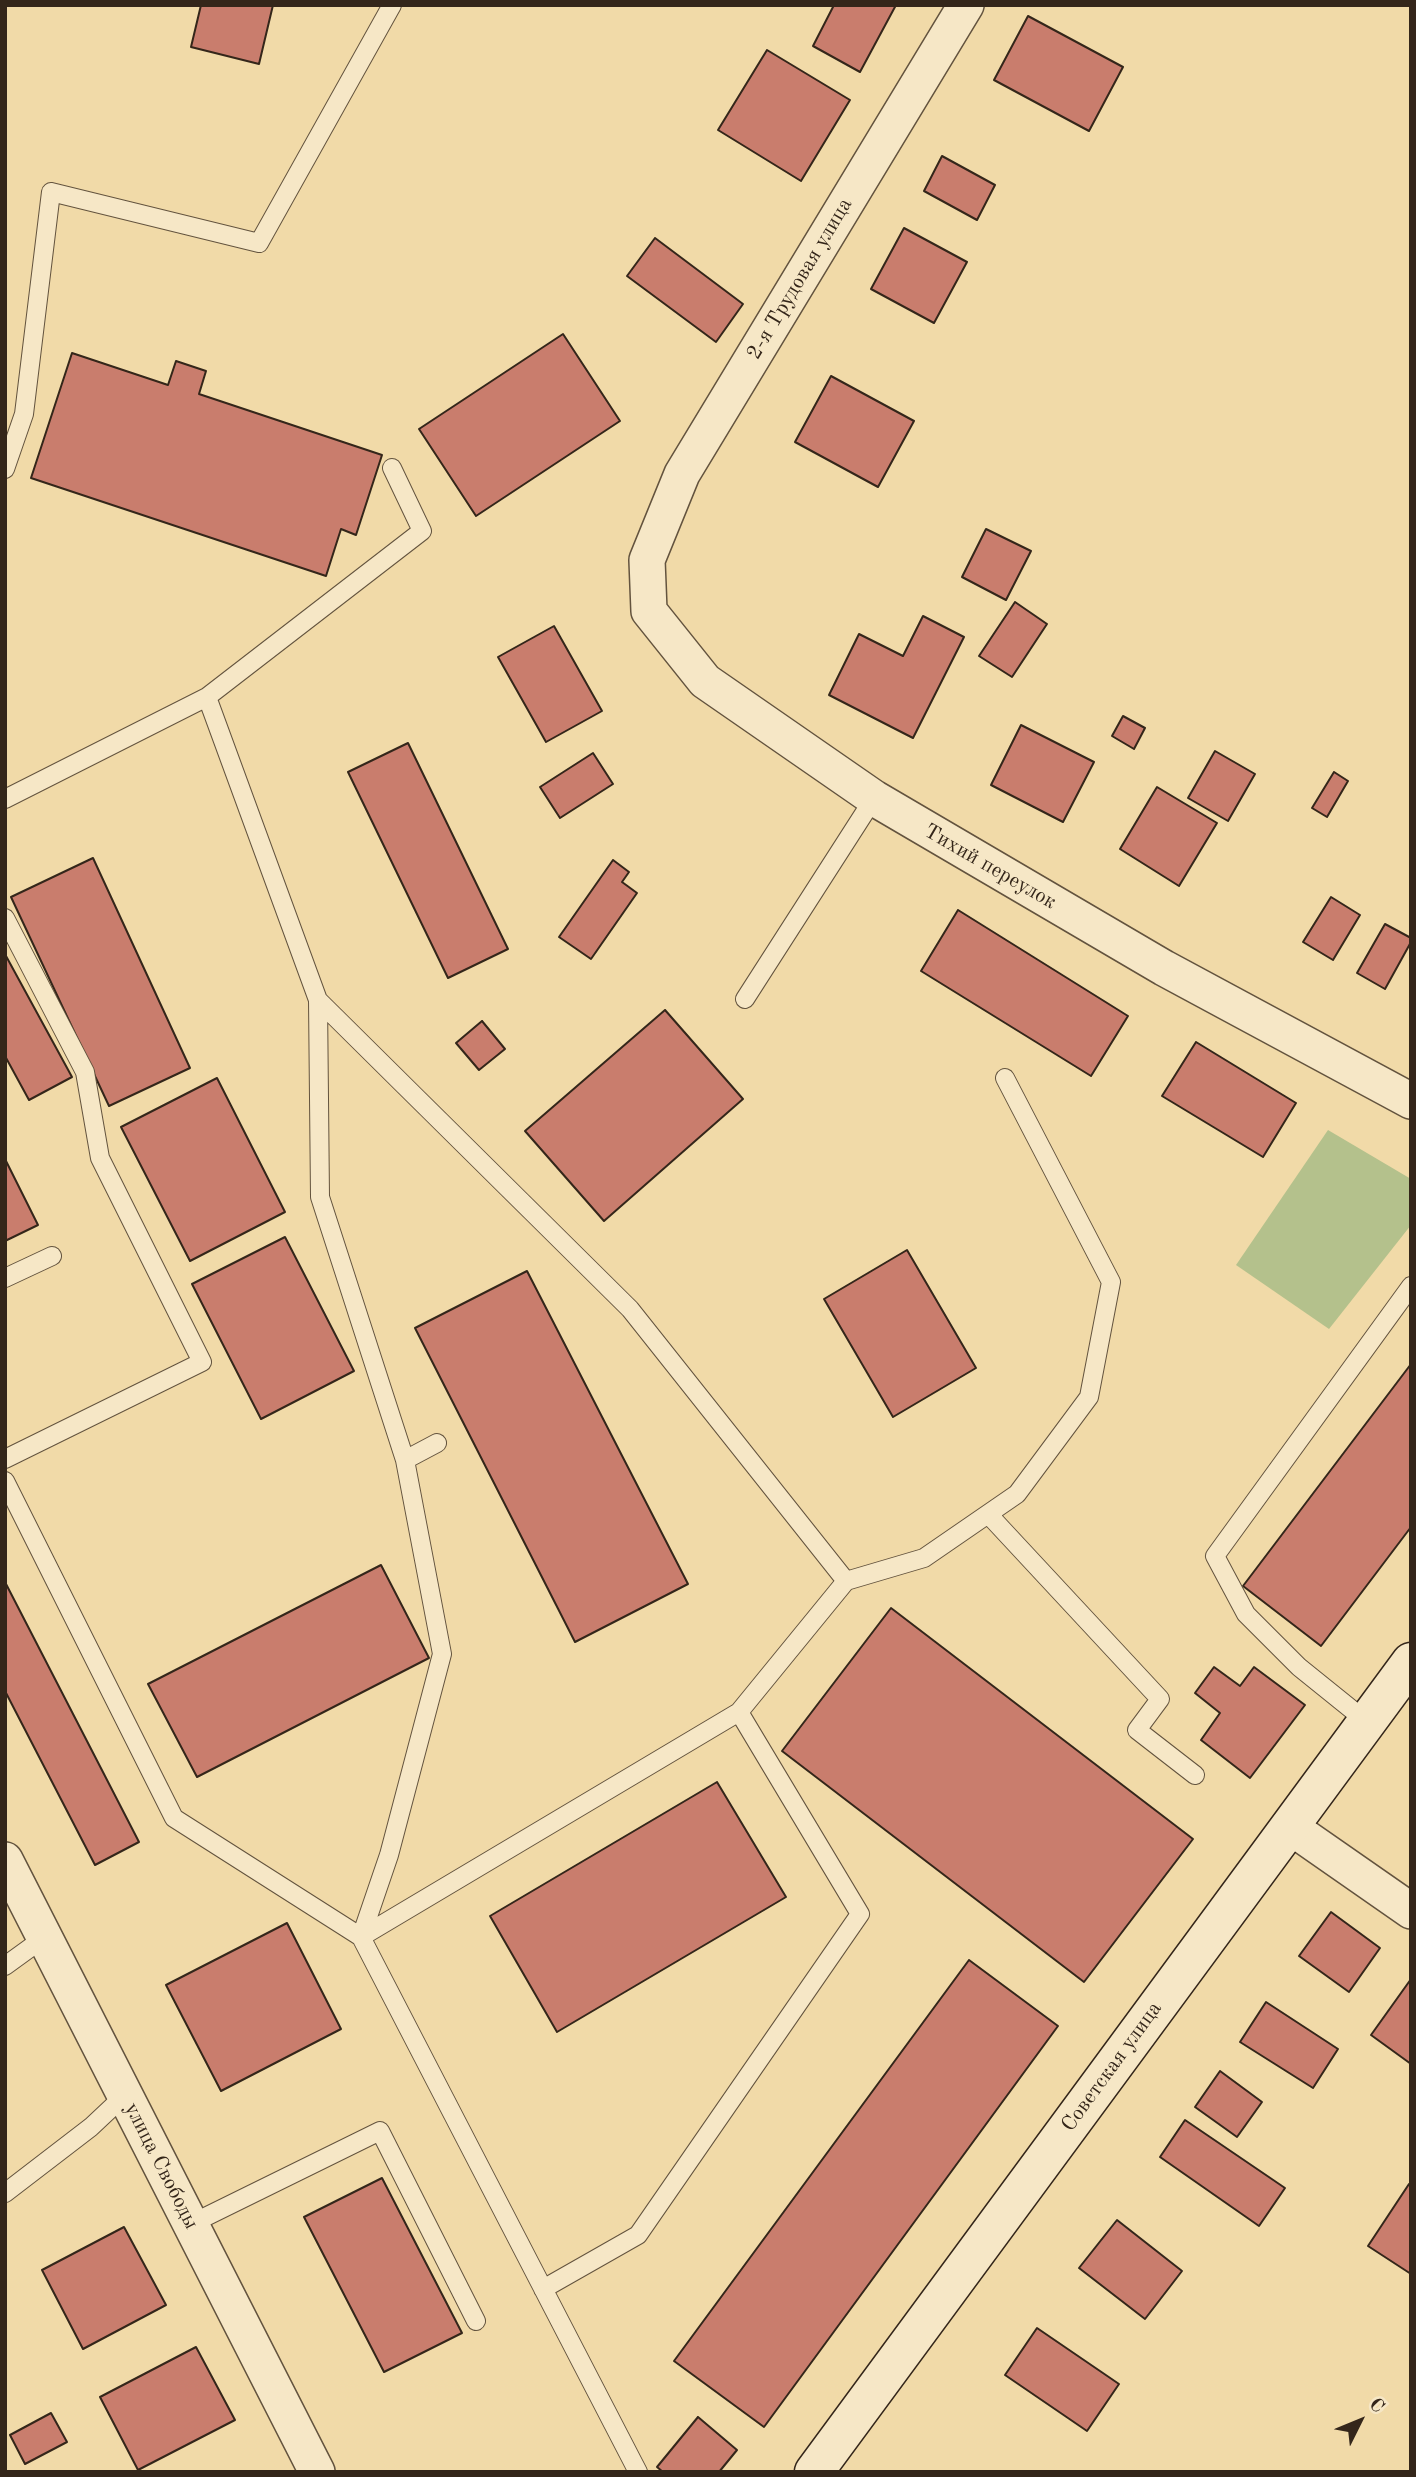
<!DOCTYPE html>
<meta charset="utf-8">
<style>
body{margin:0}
#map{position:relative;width:1416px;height:2477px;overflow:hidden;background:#f1daa8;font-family:"Old Standard TT",serif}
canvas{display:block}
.frame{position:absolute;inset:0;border:7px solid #34261a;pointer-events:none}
.north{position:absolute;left:1325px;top:2386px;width:70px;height:70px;-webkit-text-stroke:5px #f6e7c6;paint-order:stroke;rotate:47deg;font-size:19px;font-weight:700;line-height:28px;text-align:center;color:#34261a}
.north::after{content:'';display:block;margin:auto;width:24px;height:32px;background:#34261a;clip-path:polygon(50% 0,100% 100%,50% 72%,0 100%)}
</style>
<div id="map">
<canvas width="1416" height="2477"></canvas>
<div class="frame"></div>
<div class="north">С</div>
</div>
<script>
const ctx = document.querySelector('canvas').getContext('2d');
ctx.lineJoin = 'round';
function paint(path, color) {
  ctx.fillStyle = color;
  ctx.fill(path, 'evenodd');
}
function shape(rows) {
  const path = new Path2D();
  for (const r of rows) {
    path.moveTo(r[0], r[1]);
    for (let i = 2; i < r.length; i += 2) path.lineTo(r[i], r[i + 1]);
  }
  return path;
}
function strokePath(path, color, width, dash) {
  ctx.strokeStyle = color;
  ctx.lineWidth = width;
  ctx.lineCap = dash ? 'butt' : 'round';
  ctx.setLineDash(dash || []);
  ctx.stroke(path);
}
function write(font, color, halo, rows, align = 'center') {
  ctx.font = font + ' "Old Standard TT",serif';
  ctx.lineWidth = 7;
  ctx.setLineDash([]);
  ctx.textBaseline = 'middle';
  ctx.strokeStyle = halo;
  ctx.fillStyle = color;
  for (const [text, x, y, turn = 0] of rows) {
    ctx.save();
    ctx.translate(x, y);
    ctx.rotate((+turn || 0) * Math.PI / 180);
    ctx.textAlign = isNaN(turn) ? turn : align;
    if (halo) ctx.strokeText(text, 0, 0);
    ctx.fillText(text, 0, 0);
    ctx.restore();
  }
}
paint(shape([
 [1328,1130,1411,1179,1411,1225,1329,1329,1236,1265]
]), '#b4c18c');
const building = shape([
 [201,5,273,5,259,64,191,47,201,5],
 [834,5,896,5,860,72,813,46,834,5],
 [1028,16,1123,67,1089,131,994,80,1028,16],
 [767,50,850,100,801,181,718,130,767,50],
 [942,156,995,185,977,220,924,191,942,156],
 [904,228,967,262,934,323,871,289,904,228],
 [655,238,743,304,716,342,627,276,655,238],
 [563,334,620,421,476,516,419,429,563,334],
 [72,353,168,385,176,361,206,371,199,394,382,455,356,535,341,529,326,576,31,478,72,353],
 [831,376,914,421,878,487,795,442,831,376],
 [986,529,1031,551,1006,600,962,577,986,529],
 [1015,602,1047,624,1012,677,979,656,1015,602],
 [923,616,964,637,913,738,829,695,859,634,903,656,923,616],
 [554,626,602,711,546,742,498,657,554,626],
 [1123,716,1145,728,1134,749,1112,736,1123,716],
 [1021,725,1094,762,1063,822,991,785,1021,725],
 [408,743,508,949,448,978,348,772,408,743],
 [1215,751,1255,774,1228,821,1188,798,1215,751],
 [593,753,613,784,560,818,540,787,593,753],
 [1334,772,1348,781,1327,817,1312,808,1334,772],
 [1157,787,1217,823,1179,886,1120,849,1157,787],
 [93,858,190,1068,109,1106,11,897,93,858],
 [613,860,629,872,622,882,637,893,591,959,559,937,613,860],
 [1331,897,1360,915,1333,960,1303,942,1331,897],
 [958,910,1128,1016,1091,1076,921,971,958,910],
 [1385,924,1411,938,1411,942,1385,989,1357,973,1385,924],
 [6,956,72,1077,29,1100,5,1056,6,956],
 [665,1010,743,1099,604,1221,525,1131,665,1010],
 [482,1021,505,1049,479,1070,456,1043,482,1021],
 [1196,1042,1296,1103,1263,1157,1162,1096,1196,1042],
 [217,1078,285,1212,190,1261,121,1127,217,1078],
 [5,1159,38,1225,5,1241,5,1159],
 [285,1237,354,1371,261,1419,192,1284,285,1237],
 [907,1250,976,1368,893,1417,824,1299,907,1250],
 [527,1271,688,1584,575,1642,415,1328,527,1271],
 [1411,1364,1411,1527,1321,1646,1243,1586,1411,1364],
 [381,1565,429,1658,197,1777,148,1684,381,1565],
 [5,1582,139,1842,95,1865,5,1691,5,1582],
 [891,1608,1193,1839,1084,1982,782,1751,891,1608],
 [1214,1667,1240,1686,1254,1667,1305,1705,1250,1778,1201,1740,1220,1713,1195,1693,1214,1667],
 [717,1782,786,1897,557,2032,490,1916,717,1782],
 [1331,1912,1380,1948,1349,1992,1299,1956,1331,1912],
 [287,1923,341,2029,221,2091,166,1985,287,1923],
 [969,1960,1058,2026,764,2427,674,2361,969,1960],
 [1411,1979,1411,2064,1371,2035,1411,1979],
 [1266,2002,1338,2049,1313,2088,1240,2042,1266,2002],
 [1220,2071,1262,2102,1237,2137,1195,2107,1220,2071],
 [1185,2120,1285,2188,1259,2226,1160,2157,1185,2120],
 [382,2178,462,2333,384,2372,304,2217,382,2178],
 [1409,2184,1411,2185,1411,2274,1368,2246,1409,2184],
 [1117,2220,1182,2271,1145,2319,1079,2268,1117,2220],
 [124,2227,166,2305,83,2349,42,2270,124,2227],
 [1037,2328,1119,2384,1087,2431,1005,2375,1037,2328],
 [196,2347,235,2420,138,2470,100,2397,196,2347],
 [51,2413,67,2442,25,2464,10,2435,51,2413],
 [698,2417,737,2450,719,2472,663,2472,657,2467,698,2417]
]);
paint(building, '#c97d6d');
strokePath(building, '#34261a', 2);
const lane = shape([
 [5,469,24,414,51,192,259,243,392,5],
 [207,697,318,1000,320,1197,405,1460,442,1654,389,1855,361,1937],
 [5,799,207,697,422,531,392,468],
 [5,918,85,1072,100,1158,202,1362,5,1459],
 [745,999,874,798],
 [318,1000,630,1309,846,1581,924,1558,1017,1494,1089,1397,1111,1282,1005,1078],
 [5,1278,52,1256],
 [405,1460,437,1443],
 [5,1481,174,1818,361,1937,638,2472],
 [988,1514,1160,1699,1137,1730,1195,1775],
 [1366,1721,1299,1667,1246,1614,1215,1556,1411,1286],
 [361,1937,739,1712,846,1581],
 [5,1966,45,1937],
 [5,2193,91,2127,125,2095],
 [191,2224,380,2131,476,2321],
 [543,2289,638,2235,860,1914,739,1712]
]);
const street = shape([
 [966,5,682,474,647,560,649,611,705,681,874,798,1164,968,1411,1101],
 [1289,1826,1411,1911],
 [5,1860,317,2472]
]);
const secondary = shape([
 [814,2472,1411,1662]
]);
strokePath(lane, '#63533e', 20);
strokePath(street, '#63533e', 38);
strokePath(secondary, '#34261a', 41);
strokePath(lane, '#f6e7c6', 18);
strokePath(street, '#f6e7c6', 35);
strokePath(secondary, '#f6e7c6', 38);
write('21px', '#34261a', '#f6e7c6', [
 ["2-я Трудовая улица",800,279,-59],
 ["Тихий переулок",990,867,30],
 ["Советская улица",1112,2067,-54],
 ["улица Свободы",161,2166,63]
]);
</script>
